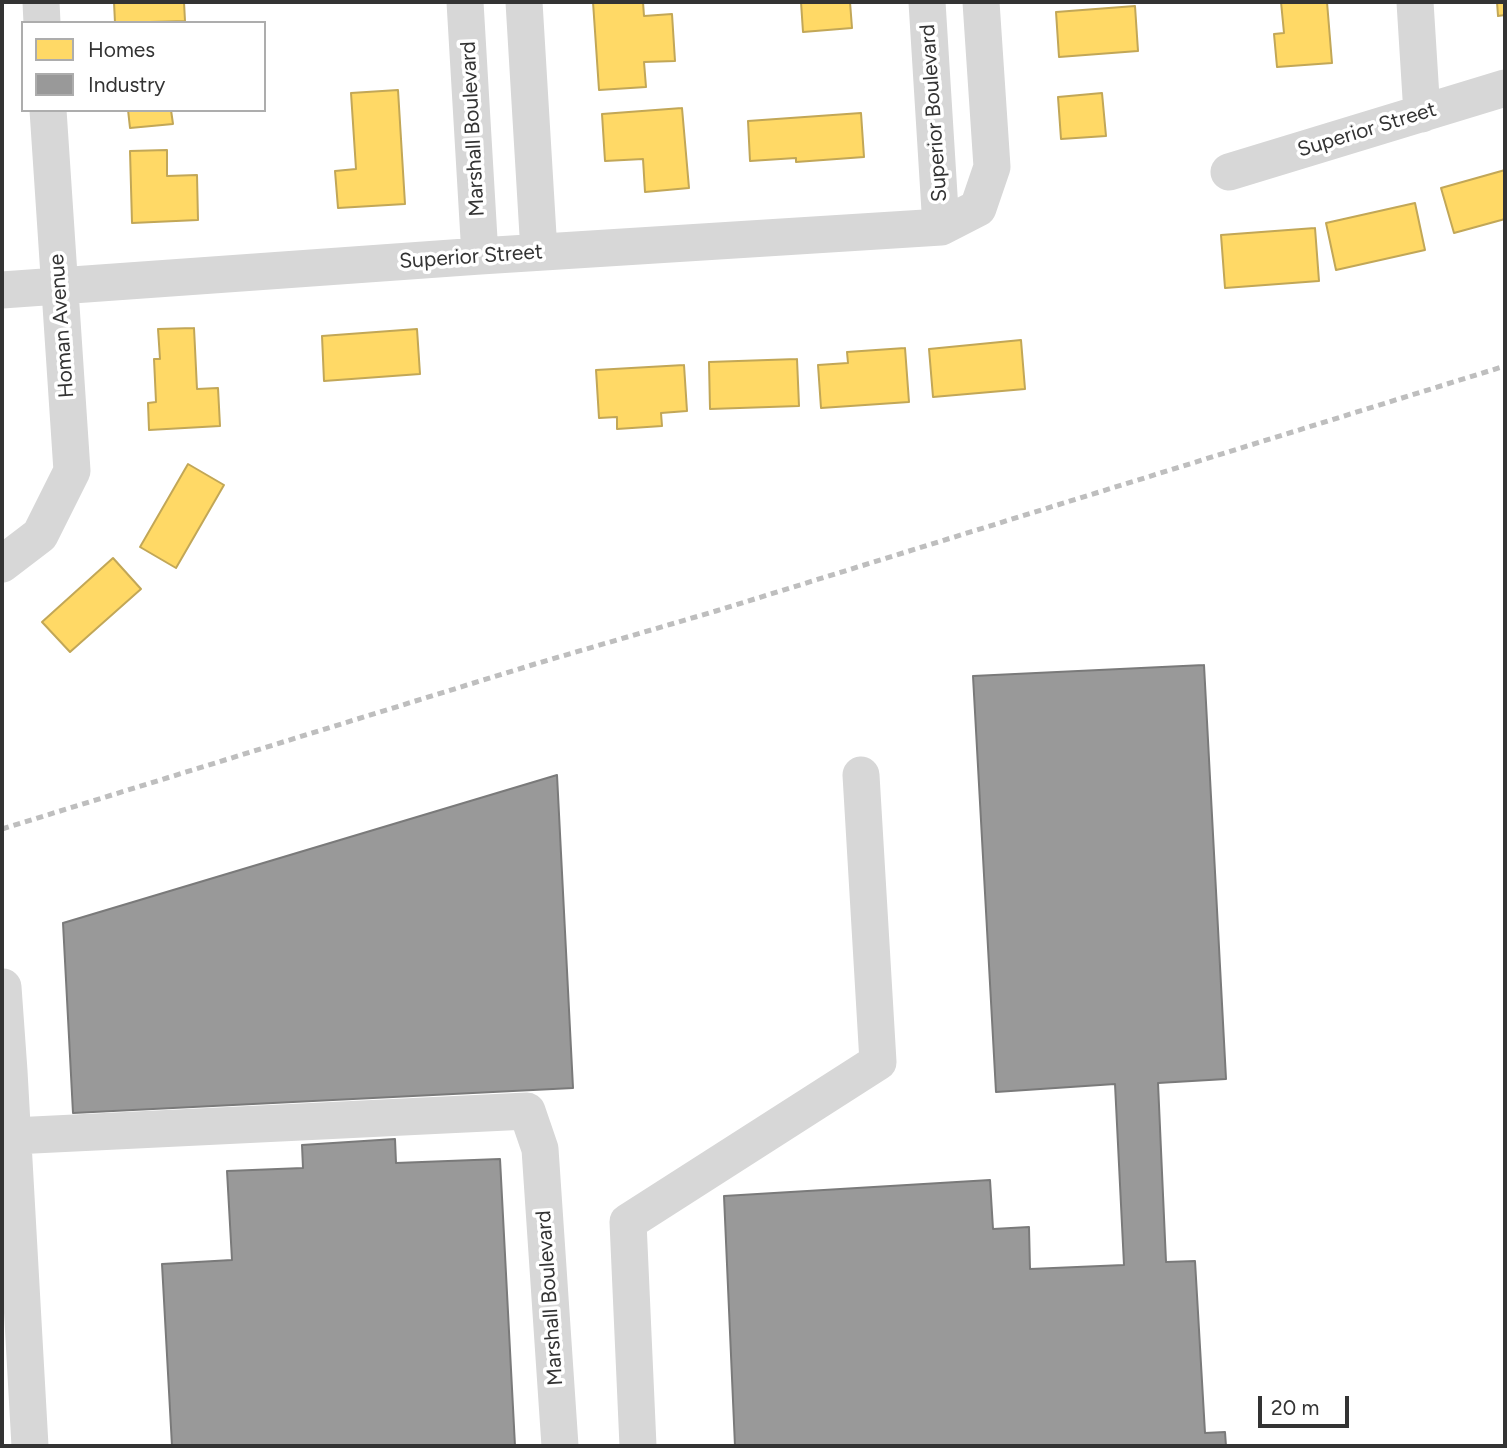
<!DOCTYPE html>
<style>
body{margin:0}
#map{position:relative;width:1507px;height:1448px;overflow:hidden;background:#fff;font-family:Figtree,sans-serif}
canvas{display:block}
.frame{position:absolute;inset:0;border:4px solid #333;pointer-events:none}
.legend{position:absolute;left:21px;top:21px;width:245px;height:91px;box-sizing:border-box;background:#fff;border:2px solid #adadad;margin:0;padding:9px 12px;list-style:none;font-size:21px;color:#333}
.legend li{display:flex;align-items:center;gap:14px;height:35px}
.legend b{width:35px;border:2px solid #adadad}
.scale{position:absolute;left:1258px;top:1396px;width:91px;height:32px;box-sizing:border-box;border:4px solid #333;border-top:0;padding-left:9px;font-size:21px;line-height:24px;white-space:nowrap;color:#333;-webkit-text-stroke:5px #fff;paint-order:stroke}
</style>
<div id="map">
<canvas width="1507" height="1448"></canvas>
<div class="frame"></div>
<ul class="legend">
<li><b style="height:19px;background:#ffd966"></b>Homes</li>
<li><b style="height:19px;background:#999"></b>Industry</li>
</ul>
<div class="scale">20 m</div>
</div>
<script>
const ctx = document.querySelector('canvas').getContext('2d');
ctx.lineJoin = 'round';
function paint(path, color) {
  ctx.fillStyle = color;
  ctx.fill(path, 'evenodd');
}
function shape(rows) {
  const path = new Path2D();
  for (const r of rows) {
    path.moveTo(r[0], r[1]);
    for (let i = 2; i < r.length; i += 2) path.lineTo(r[i], r[i + 1]);
  }
  return path;
}
function strokePath(path, color, width, dash) {
  ctx.strokeStyle = color;
  ctx.lineWidth = width;
  ctx.lineCap = dash ? 'butt' : 'round';
  ctx.setLineDash(dash || []);
  ctx.stroke(path);
}
function write(font, color, halo, rows, align = 'center') {
  ctx.font = font + ' Figtree,sans-serif';
  ctx.lineWidth = 7;
  ctx.setLineDash([]);
  ctx.textBaseline = 'middle';
  ctx.strokeStyle = halo;
  ctx.fillStyle = color;
  for (const [text, x, y, turn = 0] of rows) {
    ctx.save();
    ctx.translate(x, y);
    ctx.rotate((+turn || 0) * Math.PI / 180);
    ctx.textAlign = isNaN(turn) ? turn : align;
    if (halo) ctx.strokeText(text, 0, 0);
    ctx.fillText(text, 0, 0);
    ctx.restore();
  }
}
const homes = shape([
 [114,2,184,2,185,21,115,23,114,2],
 [593,2,643,2,644,16,672,14,675,61,644,62,646,87,599,90,593,2],
 [801,2,850,2,852,28,803,32,801,2],
 [1281,2,1327,2,1332,63,1277,67,1274,34,1284,33,1281,2],
 [1497,2,1505,2,1505,15,1498,16,1497,2],
 [1135,6,1138,51,1059,57,1056,12,1135,6],
 [398,90,405,204,338,208,335,171,356,169,351,93,398,90],
 [1102,93,1106,136,1061,139,1058,97,1102,93],
 [682,108,689,188,645,192,643,159,605,161,602,114,682,108],
 [128,110,171,110,173,124,130,128,128,110],
 [861,113,864,157,796,162,796,158,750,161,748,121,861,113],
 [167,150,167,176,197,175,198,220,132,223,130,151,167,150],
 [1505,170,1505,219,1454,233,1441,188,1505,170],
 [1415,203,1425,250,1336,270,1326,223,1415,203],
 [1315,228,1319,281,1225,288,1221,235,1315,228],
 [194,328,197,389,218,388,220,426,149,430,148,403,156,402,154,359,160,359,158,329,194,328],
 [417,329,420,374,324,381,322,336,417,329],
 [1021,340,1025,389,933,397,929,349,1021,340],
 [905,348,909,402,821,408,818,365,848,363,847,352,905,348],
 [797,359,799,406,710,409,709,362,797,359],
 [684,365,687,411,661,413,662,426,617,429,617,417,599,418,596,370,684,365],
 [188,464,224,485,176,568,140,547,188,464],
 [113,558,141,589,70,652,42,622,113,558]
]);
paint(homes, '#ffd966');
strokePath(homes, '#c2a757', 2);
const industry = shape([
 [1204,665,1226,1079,1158,1083,1166,1262,1195,1261,1205,1433,1225,1432,1226,1446,735,1446,724,1196,990,1180,993,1229,1029,1227,1030,1269,1124,1265,1115,1084,996,1092,973,676,1204,665],
 [557,775,573,1088,73,1113,63,923,557,775],
 [395,1139,396,1163,500,1159,515,1446,172,1446,162,1264,232,1260,227,1171,303,1168,302,1145,395,1139]
]);
paint(industry, '#999');
strokePath(industry, '#7a7a7a', 2);
strokePath(shape([
 [41,2,42,23],
 [465,2,480,256],
 [524,2,539,252],
 [927,2,941,227],
 [1415,2,1422,114],
 [1229,172,1505,88],
 [2,290,480,256,941,227,978,208,992,167,981,2],
 [2,564,40,535,72,471,48,110],
 [2,987,3,987,9,1071,30,1446],
 [13,1136,527,1111,540,1149,560,1446],
 [638,1446,628,1222,878,1062,861,775]
]), '#d7d7d7', 37);
strokePath(shape([
 [2,829,535,664,716,611,1505,366]
]), '#bebebe', 5, [7, 5]);
write('21px', '#333', '#fff', [
 ["Superior Boulevard",934,113,-94],
 ["Marshall Boulevard",473,129,-93],
 ["Superior Street",1367,130,-17],
 ["Superior Street",471,257,-4],
 ["Homan Avenue",62,326,-94],
 ["Marshall Boulevard",550,1298,-94]
]);
</script>
